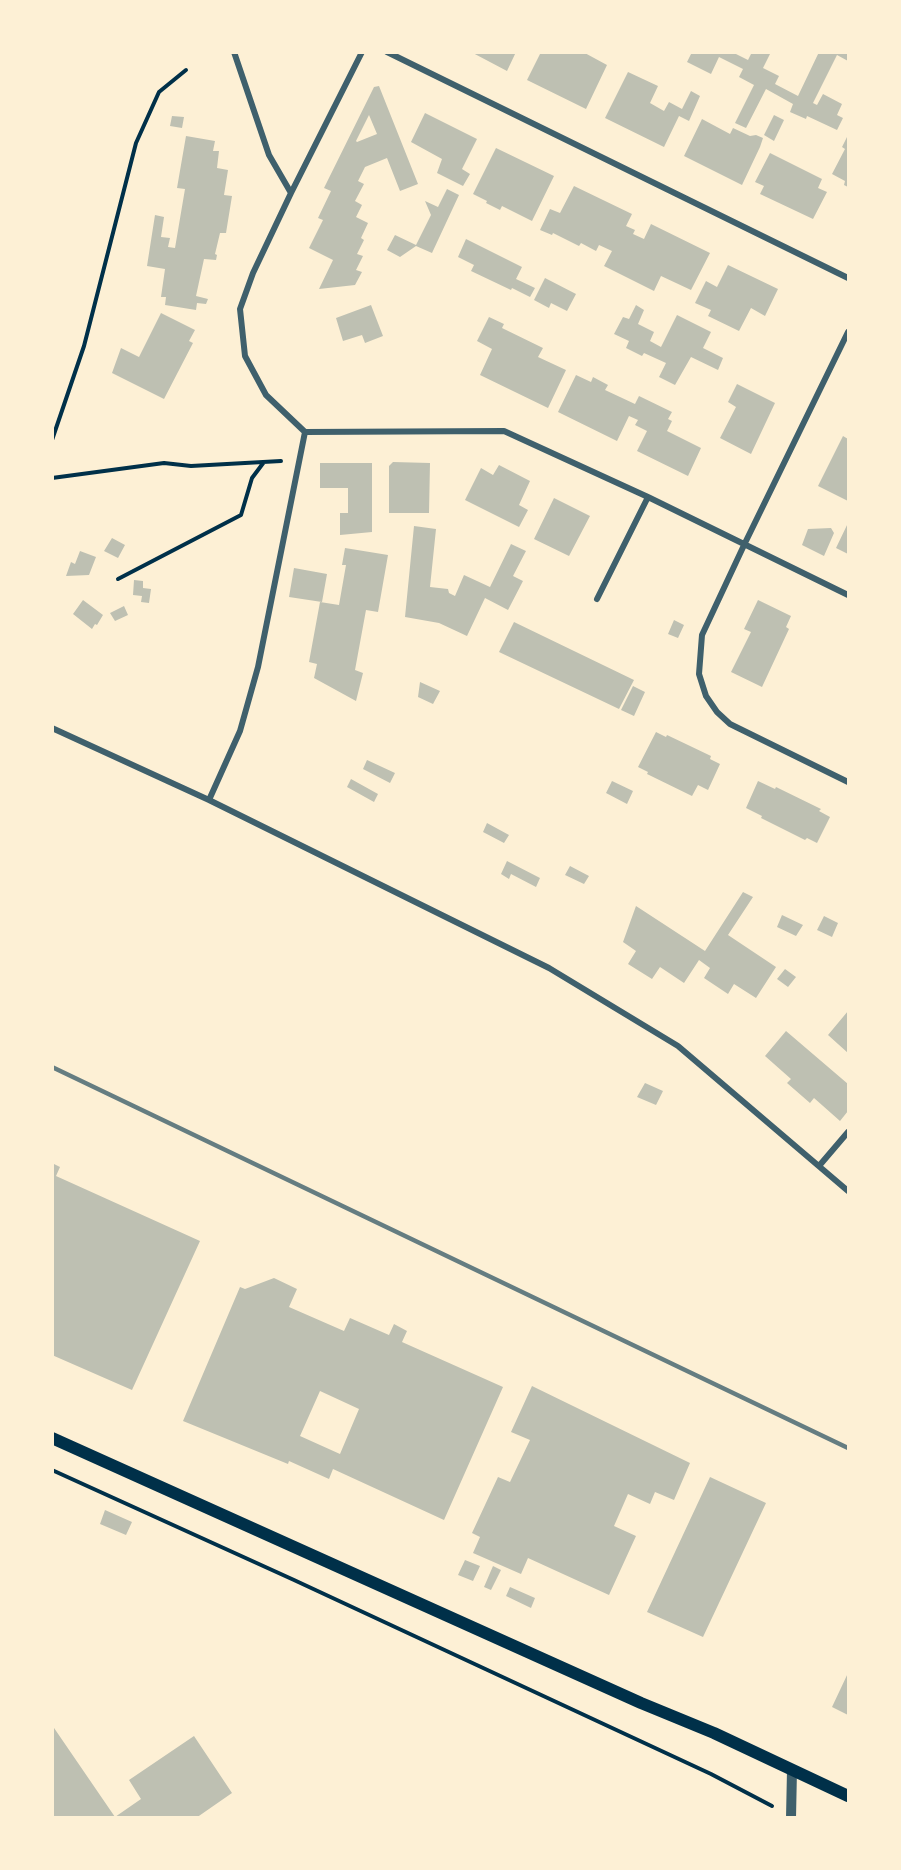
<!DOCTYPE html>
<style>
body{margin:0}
#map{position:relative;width:901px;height:1870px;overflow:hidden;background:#fdf0d5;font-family:Ubuntu,sans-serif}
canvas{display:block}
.frame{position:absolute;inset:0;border:54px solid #fdf0d5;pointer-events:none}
</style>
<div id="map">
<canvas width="901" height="1870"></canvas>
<div class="frame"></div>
</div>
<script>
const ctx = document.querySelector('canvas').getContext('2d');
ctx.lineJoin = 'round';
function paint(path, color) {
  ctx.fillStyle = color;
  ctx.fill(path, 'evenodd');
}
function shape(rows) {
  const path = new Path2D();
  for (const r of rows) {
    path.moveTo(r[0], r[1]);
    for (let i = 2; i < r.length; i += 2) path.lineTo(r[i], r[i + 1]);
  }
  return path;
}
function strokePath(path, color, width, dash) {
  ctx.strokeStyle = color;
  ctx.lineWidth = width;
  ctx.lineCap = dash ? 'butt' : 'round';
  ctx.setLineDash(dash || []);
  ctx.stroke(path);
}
paint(shape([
 [471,52,516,52,507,71],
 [541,52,583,52,607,65,586,109,527,80],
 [692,52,732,52,748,60,752,52,771,52,763,68,779,76,775,84,798,96,819,52,848,52,848,61,837,55,813,103,817,105,823,94,842,104,837,115,843,118,837,130,807,116,806,119,790,112,793,104,766,89,746,128,735,123,754,85,739,77,743,69,719,57,711,74,687,62],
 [628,72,658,86,650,103,664,111,669,102,682,109,691,91,700,96,689,121,679,116,664,147,605,118],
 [379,86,418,184,400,191,387,158,365,167,358,181,364,184,355,201,362,205,356,217,368,223,361,238,364,240,357,254,363,256,356,270,362,272,355,285,319,289,333,260,309,248,323,220,318,218,331,191,324,188,374,87],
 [369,115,377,134,357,142,356,141],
 [425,113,477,139,462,169,470,174,463,186,437,173,442,159,411,142],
 [774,115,784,120,774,141,764,135],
 [172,116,184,117,182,128,170,126],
 [702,119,730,134,733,128,750,136,756,135,763,138,760,147,742,185,684,156],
 [186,136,215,141,213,151,219,151,217,168,228,170,224,195,232,196,226,233,220,233,215,254,217,255,216,260,204,259,196,296,208,299,206,304,197,303,196,310,165,305,166,297,161,297,165,269,147,266,155,215,164,217,161,237,170,238,168,247,175,248,185,189,177,188],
 [847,137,848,138,848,187,844,185,845,181,832,174,845,149,842,147],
 [496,148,554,176,532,221,502,206,500,210,486,203,487,201,473,194],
 [770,153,822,179,818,188,827,192,813,219,760,194,764,186,755,182],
 [574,186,632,214,626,226,635,230,633,234,644,239,651,224,710,253,691,290,661,276,654,291,604,266,612,251,599,245,596,251,581,243,579,246,553,233,552,235,540,230,550,209,560,213],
 [447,189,459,195,432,253,416,246,400,257,387,250,395,235,416,245,431,215,425,201,438,207],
 [466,239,522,267,516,279,535,288,530,297,512,288,511,290,471,271,474,265,458,257],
 [728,265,778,289,765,316,751,308,739,331,708,316,711,310,695,303,706,281,717,287],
 [545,278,576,294,567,311,551,303,549,308,534,300],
 [371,305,383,336,365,343,362,335,343,341,336,318],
 [636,305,644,310,638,324,654,332,650,341,661,347,677,315,711,332,703,348,723,358,718,370,691,357,675,385,659,377,666,363,644,353,642,356,626,348,629,341,614,334,623,317,629,319],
 [161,313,195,330,189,341,193,343,164,399,112,373,121,348,139,357],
 [489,317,504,324,502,328,543,348,538,357,566,370,548,408,480,375,492,349,477,341],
 [576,375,591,382,593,377,608,385,605,390,635,404,639,396,672,412,668,419,672,421,667,431,701,448,688,476,637,451,647,431,635,425,638,420,629,416,617,441,558,412],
 [737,384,775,403,751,454,720,438,736,407,728,402],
 [843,436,848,439,848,501,818,486],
 [393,462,430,463,429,513,389,513,389,466],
 [320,463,372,463,372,532,340,535,340,513,348,513,348,488,320,488],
 [499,465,530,481,519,505,528,510,519,527,465,500,481,468,493,475],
 [554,498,590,516,569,556,534,539],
 [848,523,848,554,836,548],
 [414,526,436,529,430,587,448,589,449,593,455,596,464,575,490,587,511,544,526,551,513,576,523,581,508,610,485,598,467,636,439,623,405,617],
 [831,528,834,533,824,556,802,545,808,529],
 [112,538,125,545,118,558,104,551],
 [345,548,388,555,378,612,366,610,355,670,363,673,356,701,314,678,317,664,309,662,320,602,339,605,346,565,342,565],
 [80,551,96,557,89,575,66,576,71,562,75,564],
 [294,568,327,574,322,602,289,597],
 [134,580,143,581,143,588,151,589,149,603,141,602,142,596,133,595],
 [83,600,103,615,97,625,95,624,92,629,73,614],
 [758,600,791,616,786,627,789,629,762,687,731,672,751,632,744,629],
 [124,606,128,615,115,621,110,613],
 [674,620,684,625,678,638,668,634],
 [514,622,634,680,619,709,499,652],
 [420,682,440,691,433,704,418,697],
 [633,686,645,692,634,716,621,710],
 [656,732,666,737,667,735,688,745,711,756,710,759,720,764,708,790,698,785,692,796,647,774,648,772,638,767],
 [367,760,395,773,390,783,363,769],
 [351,779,378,794,374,802,347,787],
 [612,781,633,791,627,804,606,793],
 [758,781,775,789,776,787,821,809,819,811,830,817,817,843,807,838,805,840,761,818,762,816,746,808],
 [487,823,509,835,504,843,483,832],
 [507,861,540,878,536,887,511,874,509,879,501,874],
 [570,866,589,876,584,884,565,875],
 [743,892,753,897,728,935,776,967,756,998,734,984,728,994,704,978,710,968,699,960,684,983,660,967,652,979,628,964,636,951,623,942,636,906,705,951],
 [782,915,803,925,796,936,777,927],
 [824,916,838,923,832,937,817,930],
 [785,969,796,977,788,987,777,979],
 [848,1011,848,1053,828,1035],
 [786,1031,848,1084,848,1111,840,1121,814,1098,810,1103,787,1083,791,1079,765,1056],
 [645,1083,663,1091,656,1105,637,1097],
 [52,1163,60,1167,56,1176,200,1241,132,1390,52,1355],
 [274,1278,297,1289,289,1307,344,1331,350,1318,389,1335,394,1324,407,1331,402,1342,503,1387,444,1520,333,1469,329,1479,289,1461,288,1464,183,1421,240,1287,245,1289],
 [320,1391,359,1409,340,1454,300,1436],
 [532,1386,690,1463,674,1500,655,1492,650,1504,628,1494,614,1526,636,1536,609,1595,528,1558,521,1574,473,1553,480,1537,472,1533,498,1477,510,1482,530,1440,511,1432],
 [710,1477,766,1503,703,1637,647,1612],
 [105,1510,132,1522,126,1535,100,1524],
 [465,1560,480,1566,473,1581,458,1575],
 [493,1566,501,1570,491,1590,484,1587],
 [510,1587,535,1598,531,1608,506,1596],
 [848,1673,848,1715,832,1707],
 [52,1725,115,1817,141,1799,129,1780,194,1736,232,1793,196,1818,52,1818]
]), '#bec0b2');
strokePath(shape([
 [52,440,84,346,136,143,159,92,186,70],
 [52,478,164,463,191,466,281,461],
 [118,579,241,515,252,478,264,462],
 [52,1470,294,1580,711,1774,772,1806]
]), '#003049', 4);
strokePath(shape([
 [387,52,848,278],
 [291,193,362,52],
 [848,332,745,543,702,635,699,674,706,696,717,712,730,724,848,782],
 [305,432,504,431,648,497,848,595],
 [597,599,648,497],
 [52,728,209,800,549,968,678,1046,848,1191],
 [209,800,240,731,258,667,305,432,266,395,245,356,240,309,253,273,291,193,269,155,234,52],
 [819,1166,848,1132]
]), '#3f606c', 6);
strokePath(shape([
 [791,1818,792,1770]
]), '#3f606c', 10);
strokePath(shape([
 [52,1438,641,1703,714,1733,848,1796]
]), '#003049', 12);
strokePath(shape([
 [52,1067,848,1448]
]), '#657d81', 4.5);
</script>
